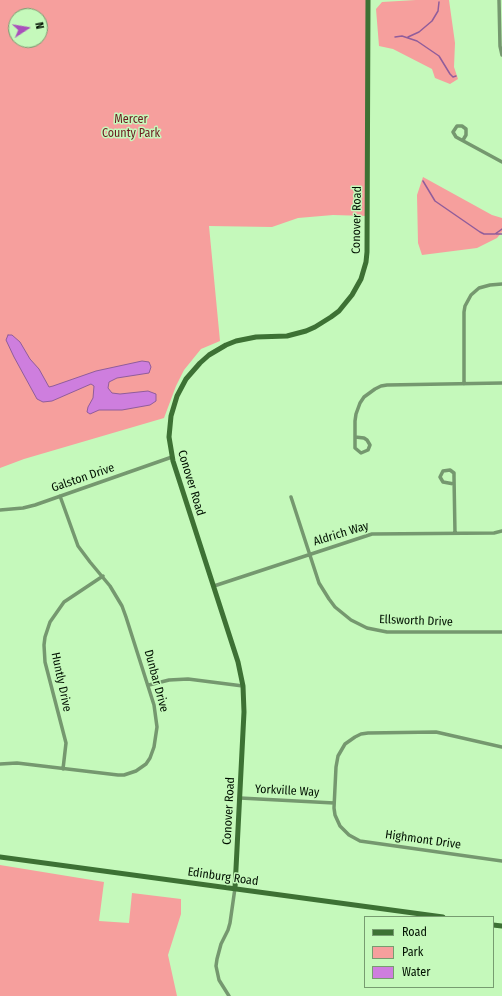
<!DOCTYPE html>
<style>
body{margin:0}
#map{position:relative;width:502px;height:996px;overflow:hidden;background:#c5f9bb;font-family:"Fira Sans Condensed",sans-serif}
canvas{display:block}
.legend{position:absolute;left:364px;top:916px;width:130px;height:72px;box-sizing:border-box;background:#c5f9bb;border:1px solid #779c70;margin:0;padding:5px 7px;list-style:none;font-size:12px;color:#011000}
.legend li{display:flex;align-items:center;gap:8px;height:20px}
.legend b{width:20px;border:1px solid #779c70}
.north{position:absolute;left:8px;top:8px;width:40px;height:40px;box-sizing:border-box;background:#c5f9bb;border:1px solid #779c70;border-radius:50%;rotate:78deg;font-size:11px;font-weight:700;line-height:16px;text-align:center;color:#011000}
.north::after{content:'';display:block;margin:auto;width:14px;height:18px;background:#a94fbb;clip-path:polygon(50% 0,100% 100%,50% 72%,0 100%)}
</style>
<div id="map">
<canvas width="502" height="996"></canvas>
<ul class="legend">
<li><b style="height:5px;background:#3d7134"></b>Road</li>
<li><b style="height:11px;background:#f69f9d"></b>Park</li>
<li><b style="height:11px;background:#ce7ede"></b>Water</li>
</ul>
<div class="north">N</div>
</div>
<script>
const ctx = document.querySelector('canvas').getContext('2d');
ctx.lineJoin = 'round';
function paint(path, color) {
  ctx.fillStyle = color;
  ctx.fill(path, 'evenodd');
}
function shape(rows) {
  const path = new Path2D();
  for (const r of rows) {
    path.moveTo(r[0], r[1]);
    for (let i = 2; i < r.length; i += 2) path.lineTo(r[i], r[i + 1]);
  }
  return path;
}
function strokePath(path, color, width, dash) {
  ctx.strokeStyle = color;
  ctx.lineWidth = width;
  ctx.lineCap = dash ? 'butt' : 'round';
  ctx.setLineDash(dash || []);
  ctx.stroke(path);
}
function write(font, color, halo, rows, align = 'center') {
  ctx.font = font + ' "Fira Sans Condensed",sans-serif';
  ctx.lineWidth = 3;
  ctx.setLineDash([]);
  ctx.textBaseline = 'middle';
  ctx.strokeStyle = halo;
  ctx.fillStyle = color;
  for (const [text, x, y, turn = 0] of rows) {
    ctx.save();
    ctx.translate(x, y);
    ctx.rotate((+turn || 0) * Math.PI / 180);
    ctx.textAlign = isNaN(turn) ? turn : align;
    if (halo) ctx.strokeText(text, 0, 0);
    ctx.fillText(text, 0, 0);
    ctx.restore();
  }
}
paint(shape([
 [0,0,368,0,367,216,333,215,298,218,272,227,209,226,220,341,201,349,184,370,176,386,164,418,24,459,0,468],
 [16,16,40,16,40,40,16,40],
 [416,0,449,0,455,43,454,67,458,79,450,84,435,78,432,69,393,49,379,46,376,9,382,2],
 [423,177,492,215,502,218,502,232,497,238,477,248,422,255,418,243,417,195],
 [0,865,104,882,99,921,129,923,132,893,181,899,181,914,168,955,177,996,0,996]
]), '#f69f9d');
const water = shape([
 [8,335,12,335,20,342,30,359,39,369,49,387,53,386,96,371,142,361,149,362,151,367,149,373,117,378,109,382,108,388,112,393,120,394,148,391,156,394,156,401,150,405,122,410,99,410,90,414,87,412,88,407,93,398,94,386,91,384,52,401,43,402,37,399,14,357,6,340,8,335]
]);
paint(water, '#ce7ede');
strokePath(water, '#905d9b', 1);
strokePath(shape([
 [395,37,402,36,417,41,439,56,450,74,453,77,456,76],
 [408,37,419,32,432,21,438,11,439,2],
 [423,181,435,201,480,232,484,234,495,234,502,229],
 [496,234,502,234]
]), '#905d9b', 1.5);
strokePath(shape([
 [499,0,500,46,502,55],
 [463,140,466,135,466,129,462,126,457,126,453,132,456,137,502,162],
 [464,384,464,312,465,306,471,295,479,288,490,285,502,284],
 [355,437,364,438,367,440,370,445,368,450,361,453,355,448,355,421,356,414,360,403,364,397,375,389,381,386,387,385,502,383],
 [454,484,443,482,440,477,443,471,450,470,454,473,454,477,455,533],
 [291,497,319,583,329,599,335,607,351,620,367,628,387,632,502,632],
 [0,510,23,508,35,505,172,457],
 [214,586,372,534,494,533,502,531],
 [149,685,169,680,188,679,243,686],
 [502,747,436,732,368,733,361,734,355,737,345,744,338,756,336,767,334,808,335,815,340,826,349,835,360,841,502,861],
 [0,764,17,763,118,775,124,775,136,771,146,764,150,758,154,747,157,727,154,705,126,617,122,606,110,586,90,562,78,546,60,496],
 [63,769,66,743,45,662,44,645,45,637,50,622,64,602,103,576],
 [240,798,334,803],
 [229,996,219,980,216,966,217,959,221,944,228,930,230,923,235,888]
]), '#75986f', 3.5);
strokePath(shape([
 [0,857,443,917],
 [235,888,244,712,243,686,238,662,173,461,169,437,171,416,177,396,186,379,200,363,209,355,226,345,236,341,256,337,287,336,306,331,315,327,331,317,339,311,352,295,361,279,366,262,367,252,368,0],
 [493,925,502,926]
]), '#3d7134', 5);
write('12px', '#6b1b21', '#c5f9bb', [
 ["Mercer",131,120],
 ["County Park",131,134]
]);
write('12px', '#011000', '#c5f9bb', [
 ["Conover Road",357,220,-89],
 ["Galston Drive",83,478,-19],
 ["Conover Road",191,483,73],
 ["Aldrich Way",341,534,-17],
 ["Ellsworth Drive",416,621,2],
 ["Dunbar Drive",156,681,75],
 ["Huntly Drive",61,682,78],
 ["Yorkville Way",287,791,3],
 ["Conover Road",229,811,-87],
 ["Highmont Drive",423,840,8],
 ["Edinburg Road",223,877,8]
]);
</script>
